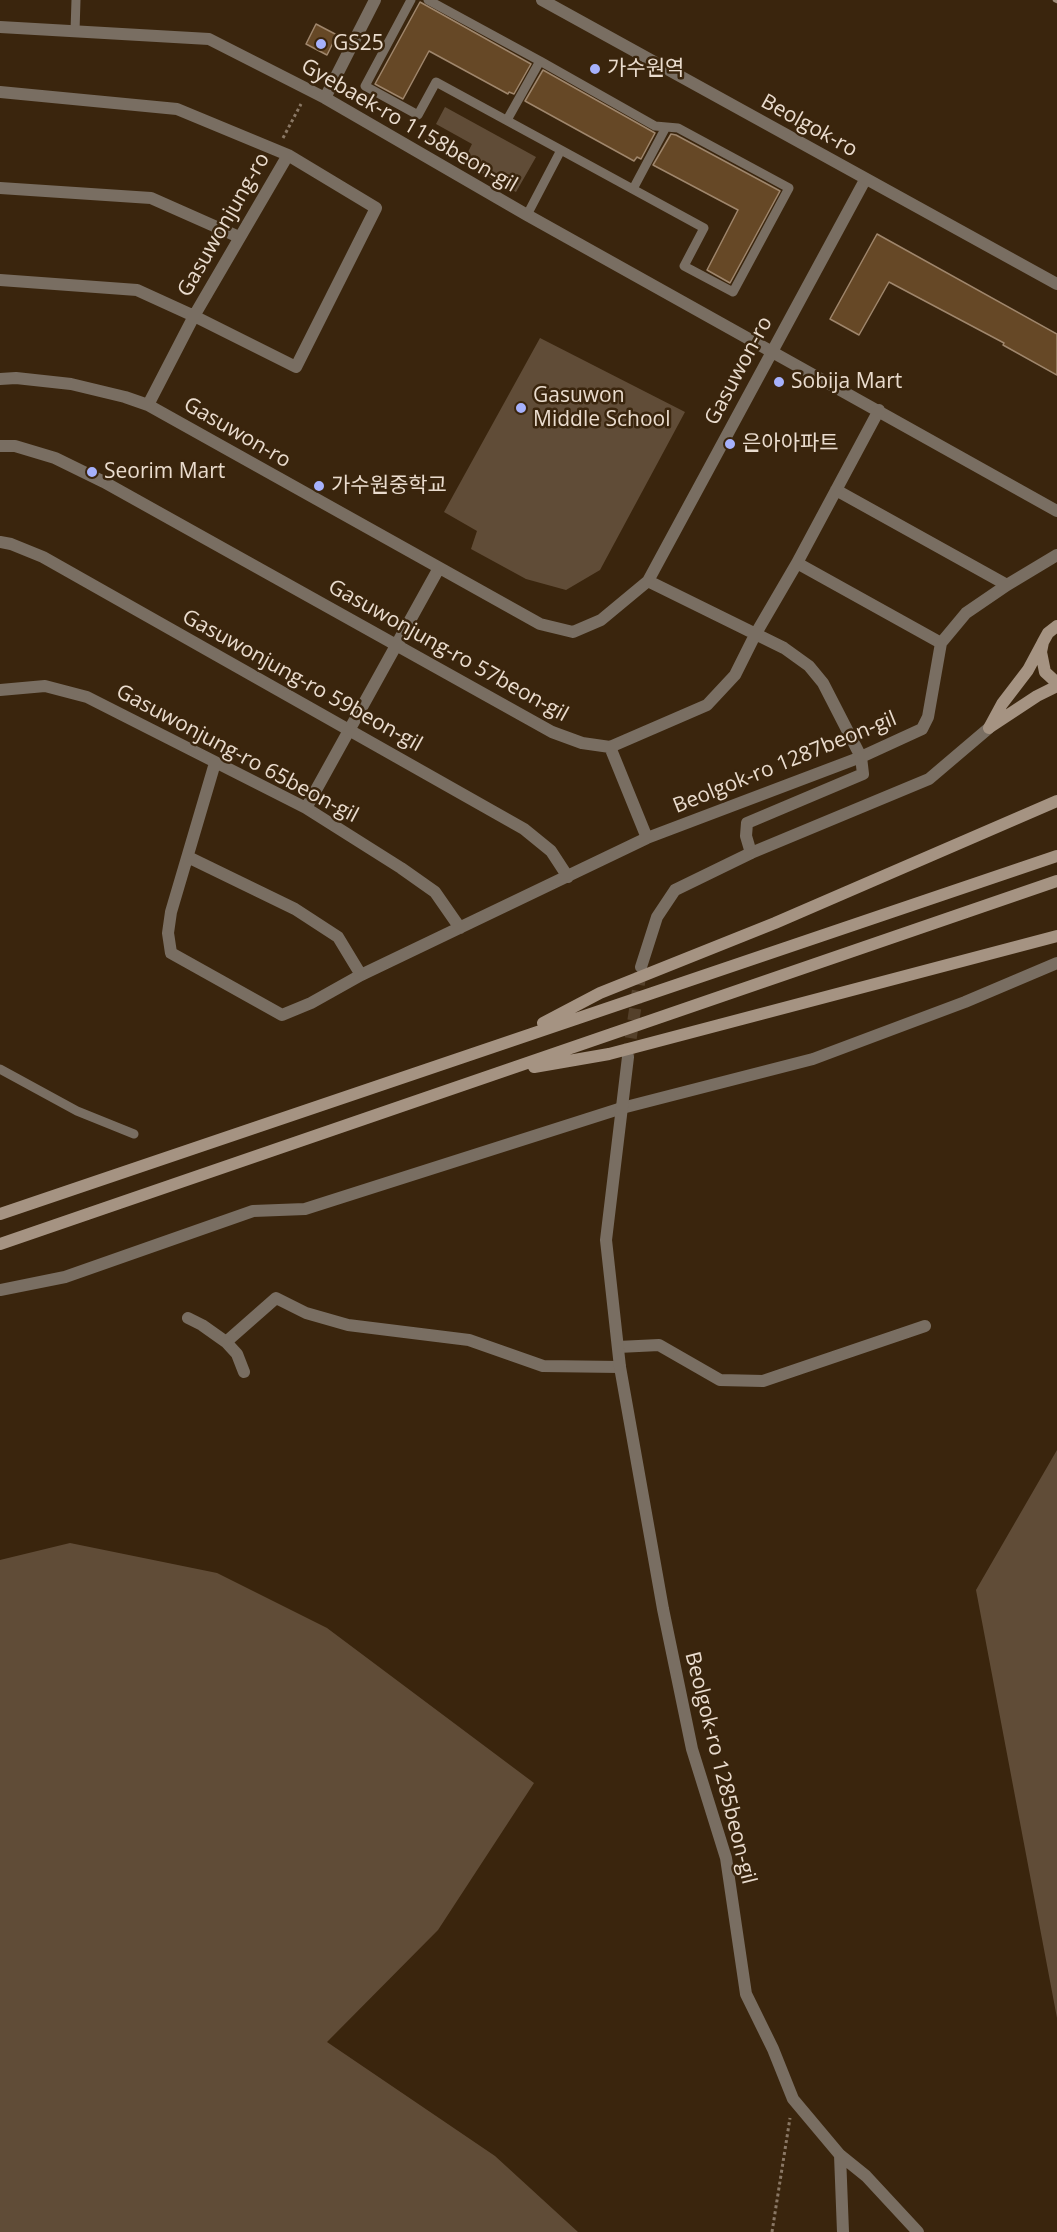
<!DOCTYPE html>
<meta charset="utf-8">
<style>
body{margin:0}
canvas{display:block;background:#3a250d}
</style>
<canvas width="1057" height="2232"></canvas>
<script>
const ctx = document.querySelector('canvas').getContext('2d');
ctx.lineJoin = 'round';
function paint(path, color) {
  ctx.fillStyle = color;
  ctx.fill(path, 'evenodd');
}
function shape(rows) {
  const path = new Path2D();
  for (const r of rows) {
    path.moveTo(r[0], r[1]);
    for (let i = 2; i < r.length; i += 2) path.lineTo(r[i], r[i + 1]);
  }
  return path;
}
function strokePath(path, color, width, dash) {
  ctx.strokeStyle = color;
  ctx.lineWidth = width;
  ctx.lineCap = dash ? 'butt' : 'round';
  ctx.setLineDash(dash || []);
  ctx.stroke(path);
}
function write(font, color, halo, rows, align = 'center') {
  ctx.font = font + ' "Open Sans","Noto Sans KR",sans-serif';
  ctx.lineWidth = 5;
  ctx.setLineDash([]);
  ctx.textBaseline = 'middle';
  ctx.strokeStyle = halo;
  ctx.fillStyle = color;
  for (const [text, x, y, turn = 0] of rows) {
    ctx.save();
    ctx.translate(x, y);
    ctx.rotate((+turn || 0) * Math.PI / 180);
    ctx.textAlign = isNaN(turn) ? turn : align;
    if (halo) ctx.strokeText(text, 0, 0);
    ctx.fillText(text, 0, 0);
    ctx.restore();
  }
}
paint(shape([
 [445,107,536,157,516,192,426,142,429,136,466,156,472,144,436,124],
 [540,338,685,412,600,570,566,590,526,579,471,549,477,531,444,512],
 [1057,1450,1057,2018,976,1590],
 [70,1543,217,1573,327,1628,534,1783,438,1930,327,2042,495,2156,578,2232,0,2232,0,1560]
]), '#604c37');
const building = shape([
 [420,2,531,64,514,94,509,92,508,94,429,51,403,99,375,84,420,2],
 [316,24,337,35,327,55,306,44,316,24],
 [543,70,655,133,641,159,637,157,634,161,525,101,543,70],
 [671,134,676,135,780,191,730,283,707,270,738,210,653,165,671,134],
 [877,234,1057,334,1057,375,1003,345,1004,343,889,282,859,335,830,319,877,234]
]);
paint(building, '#664826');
strokePath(building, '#9f866c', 1.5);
strokePath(shape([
 [628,1056,641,970]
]), '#54402a', 12, [12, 6]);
strokePath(shape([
 [283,138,301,104],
 [772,2232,790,2118]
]), '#8a7865', 3, [3, 3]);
strokePath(shape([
 [411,0,365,86,418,115,436,82,561,150,527,215],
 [428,0,540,61],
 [75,31,76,0],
 [507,120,540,61,655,126,678,128,789,188,733,292,684,266,704,228,561,150],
 [633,189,666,127],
 [0,1069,77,1111,134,1134]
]), '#796e62', 9);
strokePath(shape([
 [0,27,209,39,325,98,527,215,1057,511],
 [0,92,177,109,288,155,376,208,296,367,194,316,137,290,0,280],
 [325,98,375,0],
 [0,188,151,198,239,237],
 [0,379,16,378,71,384,125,397,148,405,540,624,573,632,601,620,648,581,865,180],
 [148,405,194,316,288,155],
 [0,446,15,446,55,458,104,482,552,732,582,743,610,747,707,705,735,675,755,635,797,563,879,410],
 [836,490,1007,585],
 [0,542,11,544,43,557,524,829,551,851,568,877],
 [797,563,941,643],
 [648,581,784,648,809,666,823,683,861,757,863,774,747,823,746,836,751,853],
 [0,690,45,686,87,697,306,808,401,868,435,892,460,928],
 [610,747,647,838],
 [215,763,171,912,168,933,171,953,282,1015,311,1003,361,975,647,838,861,757,922,729,928,717,941,643,966,613,1007,585,1057,555],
 [306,808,439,568],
 [188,857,295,909,338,937,361,975],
 [0,1290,65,1277,253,1211,305,1209,622,1108,813,1059,965,1002,1057,963],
 [188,1318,202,1325,226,1342,237,1354,244,1372],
 [226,1342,276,1298,306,1313,348,1325,469,1340,543,1366,620,1367],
 [618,1347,659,1345,720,1380,763,1381,925,1326]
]), '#796e62', 12);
strokePath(shape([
 [542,0,1057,284],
 [641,967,657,917,675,890,751,853,929,779,989,728],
 [628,1057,606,1240,620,1367,663,1609,692,1749,726,1858,746,1994,773,2049,793,2099,840,2155,866,2176,918,2232],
 [840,2155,843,2232]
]), '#796e62', 12);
strokePath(shape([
 [1057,626,1048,633,1043,642,1041,652,1045,672,1057,683],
 [990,727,1037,696,1057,686],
 [989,728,1002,704,1028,670,1043,642],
 [543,1023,600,993,775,923,1057,801],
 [534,1067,609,1054,1057,936],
 [0,1214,1057,856],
 [0,1244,1057,881]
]), '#a59382', 12);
strokePath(shape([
 [1055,0,1057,1]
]), '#9c8b79', 4.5);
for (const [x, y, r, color] of [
 [321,44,6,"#a6b1fc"],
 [595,69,6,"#a6b1fc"],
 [779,382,6,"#a6b1fc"],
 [521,408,6,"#a6b1fc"],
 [730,444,6,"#a6b1fc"],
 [92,472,6,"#a6b1fc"],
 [319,486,6,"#a6b1fc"]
]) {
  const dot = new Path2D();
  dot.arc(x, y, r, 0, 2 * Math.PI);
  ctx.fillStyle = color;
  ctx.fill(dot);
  strokePath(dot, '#3a250d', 2);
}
write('21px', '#eadcce', '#3a250d', [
 ["GS25",333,44],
 ["가수원역",607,69],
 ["Sobija Mart",791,382],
 ["Gasuwon",533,396],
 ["Middle School",533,420],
 ["은아아파트",742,444],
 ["Seorim Mart",104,472],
 ["가수원중학교",331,486]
], 'left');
write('21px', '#eadcce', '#3a250d', [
 ["Gyebaek-ro 1158beon-gil",409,126,30],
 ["Beolgok-ro",809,126,29],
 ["Gasuwonjung-ro",224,225,-60],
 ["Gasuwon-ro",739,371,-62],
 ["Gasuwon-ro",237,433,30],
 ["Gasuwonjung-ro 57beon-gil",448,651,29],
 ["Gasuwonjung-ro 59beon-gil",302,681,29],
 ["Gasuwonjung-ro 65beon-gil",237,754,28],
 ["Beolgok-ro 1287beon-gil",785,763,-22],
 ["Beolgok-ro 1285beon-gil",720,1768,76]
]);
</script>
